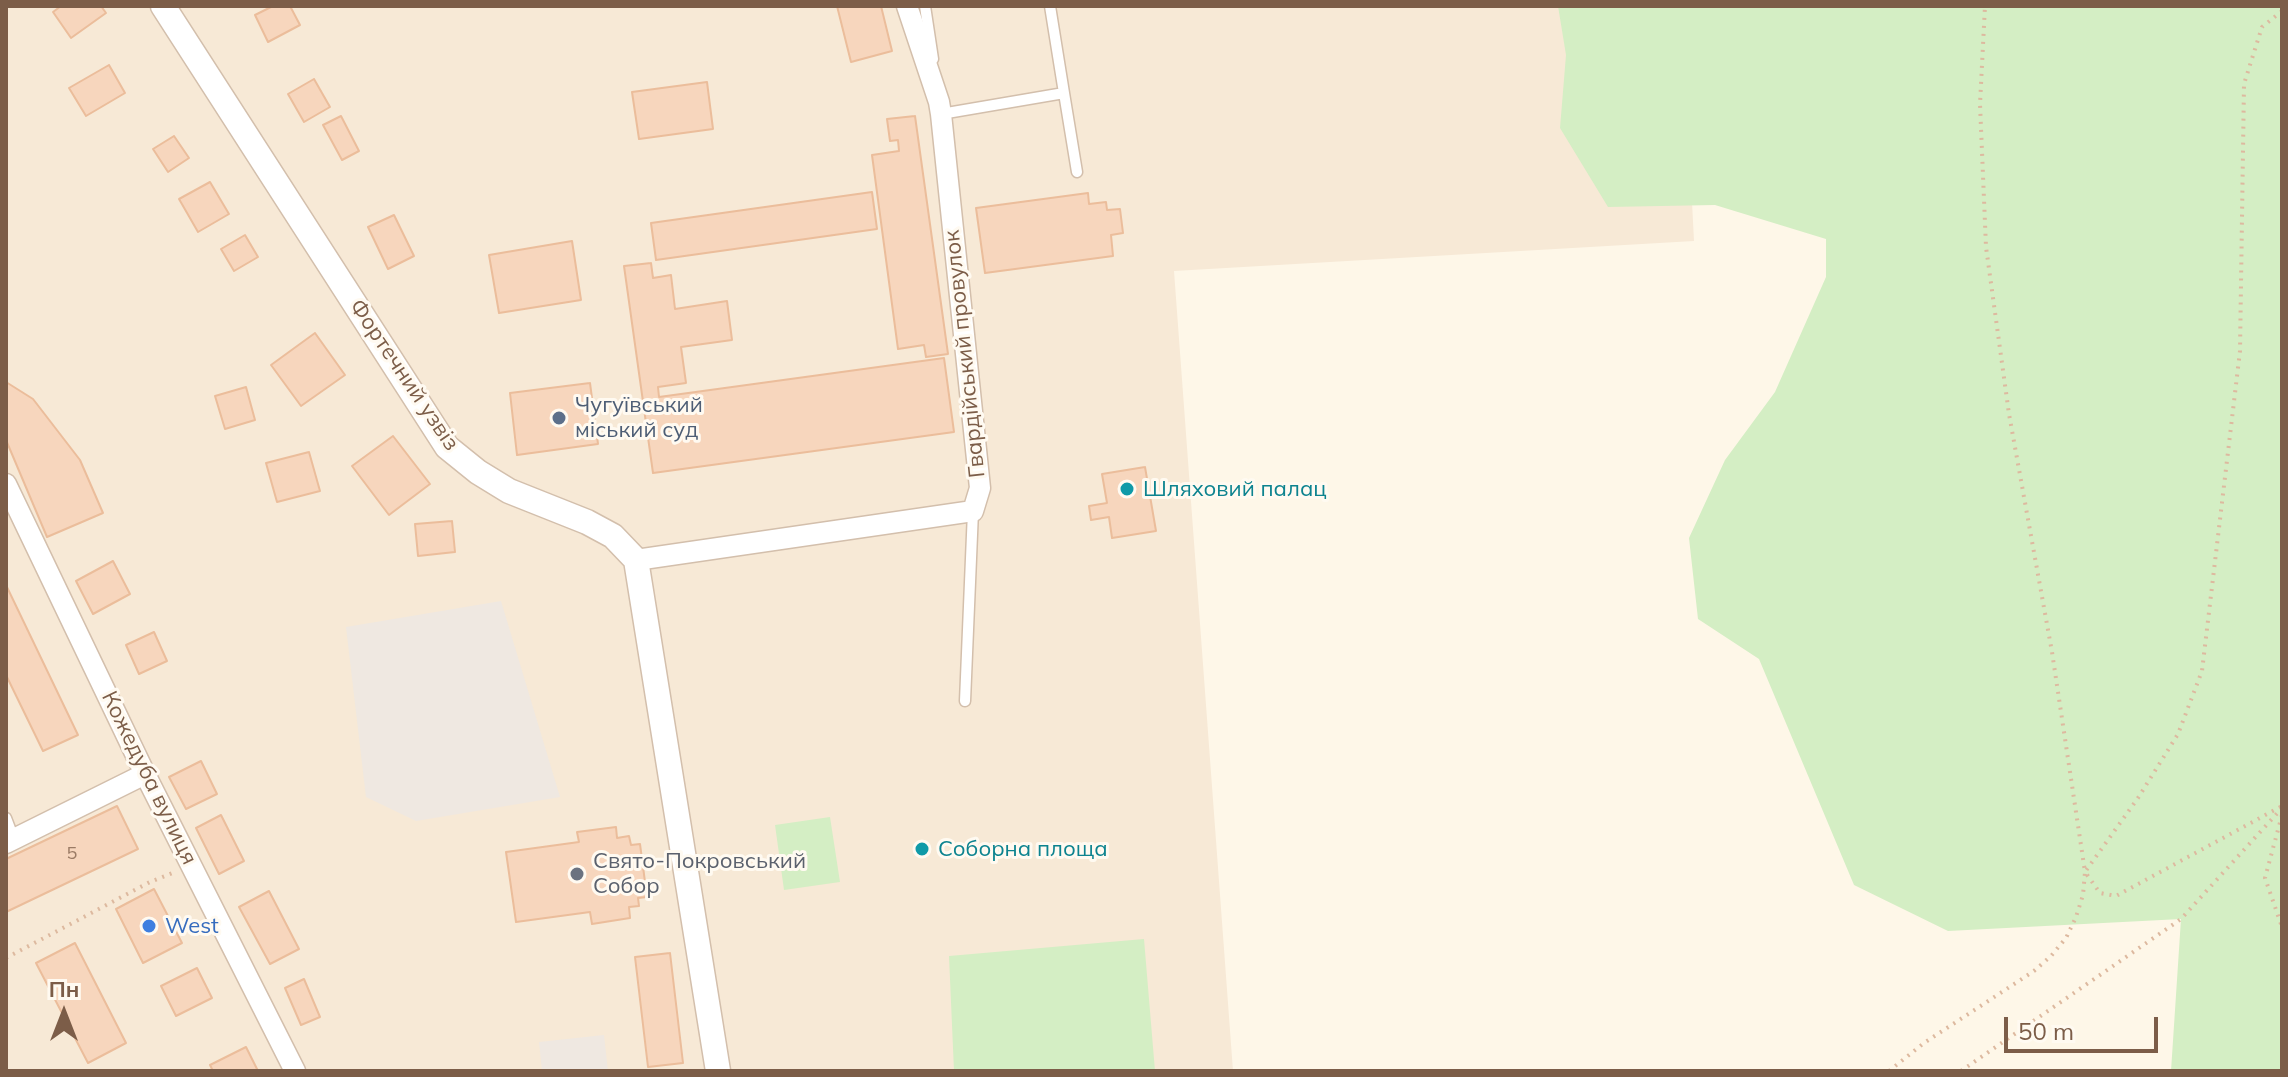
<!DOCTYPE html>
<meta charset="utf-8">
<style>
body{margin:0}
#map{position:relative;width:2288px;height:1077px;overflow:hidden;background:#fef7e8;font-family:Mulish,sans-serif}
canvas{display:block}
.frame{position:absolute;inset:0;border:8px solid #7c5d48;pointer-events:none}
.north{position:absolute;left:24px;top:973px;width:80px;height:80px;-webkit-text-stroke:6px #fffaf1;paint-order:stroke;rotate:0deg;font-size:22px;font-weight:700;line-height:32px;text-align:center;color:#7c5d48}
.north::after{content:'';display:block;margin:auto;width:28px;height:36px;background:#7c5d48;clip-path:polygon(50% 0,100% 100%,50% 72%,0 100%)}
.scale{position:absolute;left:2004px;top:1017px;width:154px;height:36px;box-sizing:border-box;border:4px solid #7c5d48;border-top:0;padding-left:10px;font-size:24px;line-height:28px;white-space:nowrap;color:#7c5d48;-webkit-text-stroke:6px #fffaf1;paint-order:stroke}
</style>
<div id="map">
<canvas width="2288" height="1077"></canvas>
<div class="frame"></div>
<div class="north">Пн</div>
<div class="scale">50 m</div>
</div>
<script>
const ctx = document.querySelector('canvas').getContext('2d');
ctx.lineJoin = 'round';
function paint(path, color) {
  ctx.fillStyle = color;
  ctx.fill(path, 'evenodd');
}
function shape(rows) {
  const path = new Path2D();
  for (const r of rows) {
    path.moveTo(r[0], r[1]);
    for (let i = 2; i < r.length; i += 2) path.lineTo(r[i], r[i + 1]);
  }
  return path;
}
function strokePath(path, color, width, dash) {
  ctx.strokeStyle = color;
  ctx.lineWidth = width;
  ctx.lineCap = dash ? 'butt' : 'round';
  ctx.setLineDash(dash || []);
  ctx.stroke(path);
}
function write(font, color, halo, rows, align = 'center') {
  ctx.font = font + ' Mulish,sans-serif';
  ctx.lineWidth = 6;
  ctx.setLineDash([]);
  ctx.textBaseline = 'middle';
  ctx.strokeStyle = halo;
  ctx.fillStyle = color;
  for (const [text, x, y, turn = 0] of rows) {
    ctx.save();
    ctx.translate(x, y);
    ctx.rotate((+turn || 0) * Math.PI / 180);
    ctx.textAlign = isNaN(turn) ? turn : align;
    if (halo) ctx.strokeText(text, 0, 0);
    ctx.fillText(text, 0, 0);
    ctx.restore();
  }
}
paint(shape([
 [6,6,1682,6,1694,241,1174,271,1233,1071,6,1071]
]), '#f7e9d6');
paint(shape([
 [501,601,560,797,416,821,366,797,346,627],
 [604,1035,608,1071,542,1071,539,1042]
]), '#efe8e1');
paint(shape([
 [1558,6,2282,6,2282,1071,2171,1071,2181,919,1948,931,1854,885,1759,659,1698,619,1689,538,1725,460,1775,392,1826,277,1826,239,1715,205,1608,207,1560,128,1566,55],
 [830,817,840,882,784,890,775,825],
 [1144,939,1155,1071,954,1071,949,956]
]), '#d4eec4');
const building = shape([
 [61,6,101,6,106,13,71,38,53,12,61,6],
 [273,6,290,6,300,25,268,42,255,15,273,6],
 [837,6,881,6,892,51,851,62,837,6],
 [109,65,125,93,86,116,69,88,109,65],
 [314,79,330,107,304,122,288,94,314,79],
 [707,82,713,129,639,139,632,92,707,82],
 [341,116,359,151,342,160,323,125,341,116],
 [915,116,948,354,926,357,924,345,898,349,872,155,899,151,898,140,890,141,887,119,915,116],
 [174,136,189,158,168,172,153,149,174,136],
 [210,182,229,214,198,232,179,199,210,182],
 [872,192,877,229,656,260,651,223,872,192],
 [1088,193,1089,204,1106,202,1107,210,1120,209,1123,233,1111,235,1113,256,985,273,976,208,1088,193],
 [394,215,414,256,388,269,368,227,394,215],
 [245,235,258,257,234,271,221,249,245,235],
 [572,241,581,300,499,313,489,255,572,241],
 [651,263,653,278,671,275,675,309,727,301,732,340,681,347,686,383,658,387,659,397,944,358,954,432,653,473,624,266,651,263],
 [315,333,345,375,301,406,271,365,315,333],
 [6,382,33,399,80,460,103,513,47,537,6,440,6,382],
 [590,383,598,444,517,455,510,393,590,383],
 [246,387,255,420,225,429,215,396,246,387],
 [393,436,430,484,389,515,352,466,393,436],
 [309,452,320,491,277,502,266,463,309,452],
 [1145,467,1156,531,1112,538,1109,517,1091,520,1089,506,1107,503,1102,474,1145,467],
 [452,521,455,552,418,556,415,524,452,521],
 [113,561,130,594,93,614,76,581,113,561],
 [6,585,78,735,43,751,6,675,6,585],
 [154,632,167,661,139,674,126,645,154,632],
 [201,761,217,794,186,809,169,777,201,761],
 [117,806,138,849,6,912,6,859,117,806],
 [221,815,244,861,219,874,196,828,221,815],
 [616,827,617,838,629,836,631,845,640,844,647,897,638,898,639,906,629,907,630,918,592,924,590,912,516,922,506,852,579,842,577,832,616,827],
 [154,889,182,943,143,963,116,909,154,889],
 [269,891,299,949,270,964,239,907,269,891],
 [75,943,126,1043,88,1063,36,963,75,943],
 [670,953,683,1063,648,1067,635,957,670,953],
 [197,968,212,998,176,1016,161,986,197,968],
 [304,979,320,1017,301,1025,285,988,304,979],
 [246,1047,258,1071,213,1071,210,1065,246,1047]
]);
paint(building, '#f7d6bd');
strokePath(building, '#ebbd9b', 2);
const service = shape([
 [925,6,933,59],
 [1064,93,1077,172],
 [941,114,1064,93,1050,6],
 [965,701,973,511],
 [6,818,14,839]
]);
const minor = shape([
 [6,484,145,774,295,1071],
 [636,560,973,511,980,488,941,114,939,102,907,6],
 [6,843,145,774]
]);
const tertiary = shape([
 [163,6,447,447,478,472,509,491,587,522,613,536,636,560,718,1071]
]);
strokePath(service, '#d3bfac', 13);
strokePath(minor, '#d3bfac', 23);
strokePath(tertiary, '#d3bfac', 27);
strokePath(shape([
 [2282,11,2262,27,2244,84,2240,351,2202,671,2178,734,2138,798,2085,872,2100,893,2116,896,2282,806],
 [2282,815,2265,878,2282,927],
 [6,958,150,882,175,872],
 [1889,1071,1924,1043,2034,971,2051,956,2066,938,2076,917,2083,895,2085,872,2052,652,2009,414,1986,247,1980,104,1985,6],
 [1961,1071,2181,919,2282,808]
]), '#ddb99f', 4, [2, 6]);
strokePath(service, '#fff', 10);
strokePath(minor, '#fff', 20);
strokePath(tertiary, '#fff', 24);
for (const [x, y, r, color] of [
 [559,418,8,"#5c6f8a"],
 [1127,489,8,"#0f9aa8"],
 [922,849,8,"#0f9aa8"],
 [577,874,8,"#6b7280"],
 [149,926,8,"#3f7fe0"]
]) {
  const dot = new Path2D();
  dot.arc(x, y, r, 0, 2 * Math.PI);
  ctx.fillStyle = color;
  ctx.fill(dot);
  strokePath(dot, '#fffaf1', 3);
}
write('18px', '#9b7b65', null, [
 ["5",72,854]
]);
write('22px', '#7c5d48', '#fffaf1', [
 ["Гвардійський провулок",965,354,-96],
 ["Фортечний узвіз",404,375,56],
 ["Кожедуба вулиця",149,778,64]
]);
write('22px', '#4e5e75', '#fffaf1', [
 ["Чугуївський",575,405],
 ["міський суд",575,430]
], 'left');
write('22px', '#0d838f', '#fffaf1', [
 ["Шляховий палац",1143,489],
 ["Соборна площа",938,849]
], 'left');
write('22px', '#5b616d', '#fffaf1', [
 ["Свято-Покровський",593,861],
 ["Собор",593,886]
], 'left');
write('22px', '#366cbe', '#fffaf1', [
 ["West",165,926]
], 'left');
</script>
